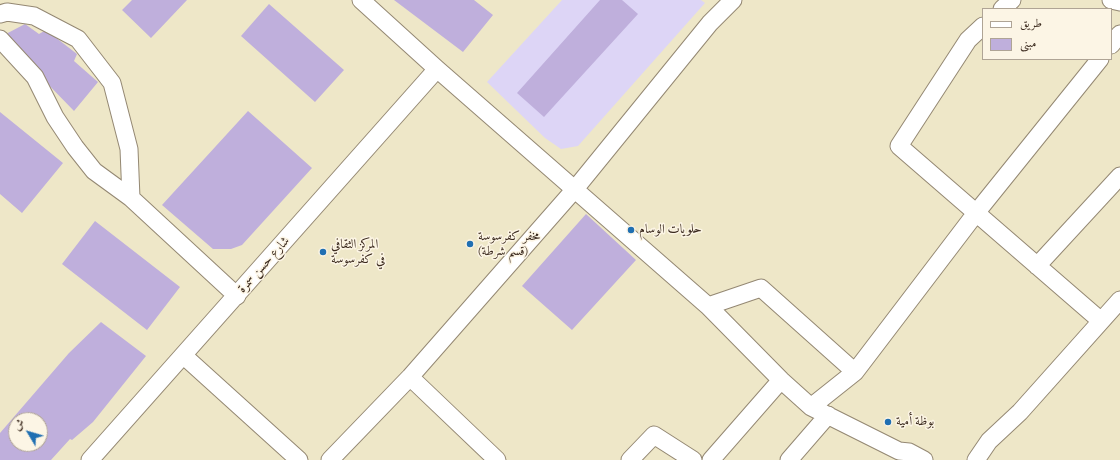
<!DOCTYPE html>
<meta charset="utf-8">
<style>
body{margin:0}
#map{position:relative;width:1120px;height:460px;overflow:hidden;background:#eee7c8;font-family:"IM FELL French Canon",Amiri,serif}
canvas{display:block}
.legend{position:absolute;left:982px;top:8px;width:130px;height:52px;box-sizing:border-box;background:#fcf5e5;border:1px solid #afa495;margin:0;padding:5px 7px;list-style:none;font-size:12px;color:#3b2a1e}
.legend li{display:flex;align-items:center;gap:8px;height:20px}
.legend b{width:20px;border:1px solid #afa495}
.north{position:absolute;left:8px;top:412px;width:40px;height:40px;box-sizing:border-box;background:#fcf5e5;border:1px solid #afa495;border-radius:50%;rotate:308deg;font-size:11px;font-weight:700;line-height:16px;text-align:center;color:#3b2a1e}
.north::after{content:'';display:block;margin:auto;width:14px;height:18px;background:#1f6fb2;clip-path:polygon(50% 0,100% 100%,50% 72%,0 100%)}
</style>
<div id="map">
<canvas width="1120" height="460"></canvas>
<ul class="legend">
<li><b style="height:5px;background:#fff"></b>طريق</li>
<li><b style="height:11px;background:#bfafdc"></b>مبنى</li>
</ul>
<div class="north">ش</div>
</div>
<script>
const ctx = document.querySelector('canvas').getContext('2d');
ctx.lineJoin = 'round';
function paint(path, color) {
  ctx.fillStyle = color;
  ctx.fill(path, 'evenodd');
}
function shape(rows) {
  const path = new Path2D();
  for (const r of rows) {
    path.moveTo(r[0], r[1]);
    for (let i = 2; i < r.length; i += 2) path.lineTo(r[i], r[i + 1]);
  }
  return path;
}
function strokePath(path, color, width, dash) {
  ctx.strokeStyle = color;
  ctx.lineWidth = width;
  ctx.lineCap = dash ? 'butt' : 'round';
  ctx.setLineDash(dash || []);
  ctx.stroke(path);
}
function write(font, color, halo, rows, align = 'center') {
  ctx.font = font + ' "IM FELL French Canon",Amiri,serif';
  ctx.lineWidth = 3;
  ctx.setLineDash([]);
  ctx.textBaseline = 'middle';
  ctx.strokeStyle = halo;
  ctx.fillStyle = color;
  for (const [text, x, y, turn = 0] of rows) {
    ctx.save();
    ctx.translate(x, y);
    ctx.rotate((+turn || 0) * Math.PI / 180);
    ctx.textAlign = isNaN(turn) ? turn : align;
    if (halo) ctx.strokeText(text, 0, 0);
    ctx.fillText(text, 0, 0);
    ctx.restore();
  }
}
paint(shape([
 [562,0,701,0,705,3,578,146,561,149,545,138,487,82]
]), '#ddd5f6');
paint(shape([
 [132,0,187,0,151,38,122,10],
 [394,0,474,0,493,15,463,52],
 [600,0,622,0,638,14,544,117,517,93],
 [269,4,344,70,315,102,241,36],
 [25,24,39,34,46,30,77,54,74,61,98,82,74,111,6,41,4,35],
 [248,111,312,168,242,245,231,249,213,249,162,205],
 [0,112,63,163,22,213,0,194],
 [586,214,636,260,572,330,522,286],
 [95,221,180,287,147,330,62,264],
 [101,322,146,356,93,422,72,440,70,439,51,460,0,460,0,433,69,353],
 [16,420,40,420,40,444,16,444]
]), '#bfafdc');
const minor = shape([
 [361,0,437,69,708,306,781,380,811,407,899,451,909,452,924,460],
 [1111,0,1120,2],
 [1002,9,1012,0],
 [0,14,7,12,34,16,78,39,112,83,129,149,131,198],
 [983,26,968,40,899,146,1101,321],
 [0,39,35,77,55,117,75,147,94,171,131,198,237,296],
 [1111,45,1120,34],
 [1037,266,1120,176],
 [708,306,761,288,855,372],
 [184,356,299,460],
 [410,377,497,460],
 [811,407,855,372,976,213,1100,59],
 [90,460,437,69],
 [330,460,410,377,575,189,710,23,733,0],
 [630,460,654,435,693,460],
 [711,460,781,380],
 [789,460,828,415],
 [976,460,989,441,1020,412,1120,300]
]);
strokePath(minor, '#948873', 19);
strokePath(minor, '#fff', 17);
for (const [x, y, r, color] of [
 [631,230,4,"#1f6fb2"],
 [470,244,4,"#1f6fb2"],
 [323,252,4,"#1f6fb2"],
 [888,422,4,"#1f6fb2"]
]) {
  const dot = new Path2D();
  dot.arc(x, y, r, 0, 2 * Math.PI);
  ctx.fillStyle = color;
  ctx.fill(dot);
  strokePath(dot, '#fcf5e5', 1.5);
}
write('13px', '#3b2a1e', '#fcf5e5', [
 ["حلويات الوسام",639,230],
 ["مخفر كفرسوسة",478,237],
 ["(قسم شرطة)",478,252],
 ["المركز الثقافي",331,245],
 ["في كفرسوسة",331,260],
 ["بوظة أمية",896,422]
], 'left');
write('13px', '#3b2a1e', '#fcf5e5', [
 ["شارع حسن سمرة",264,265,-48]
]);
</script>
